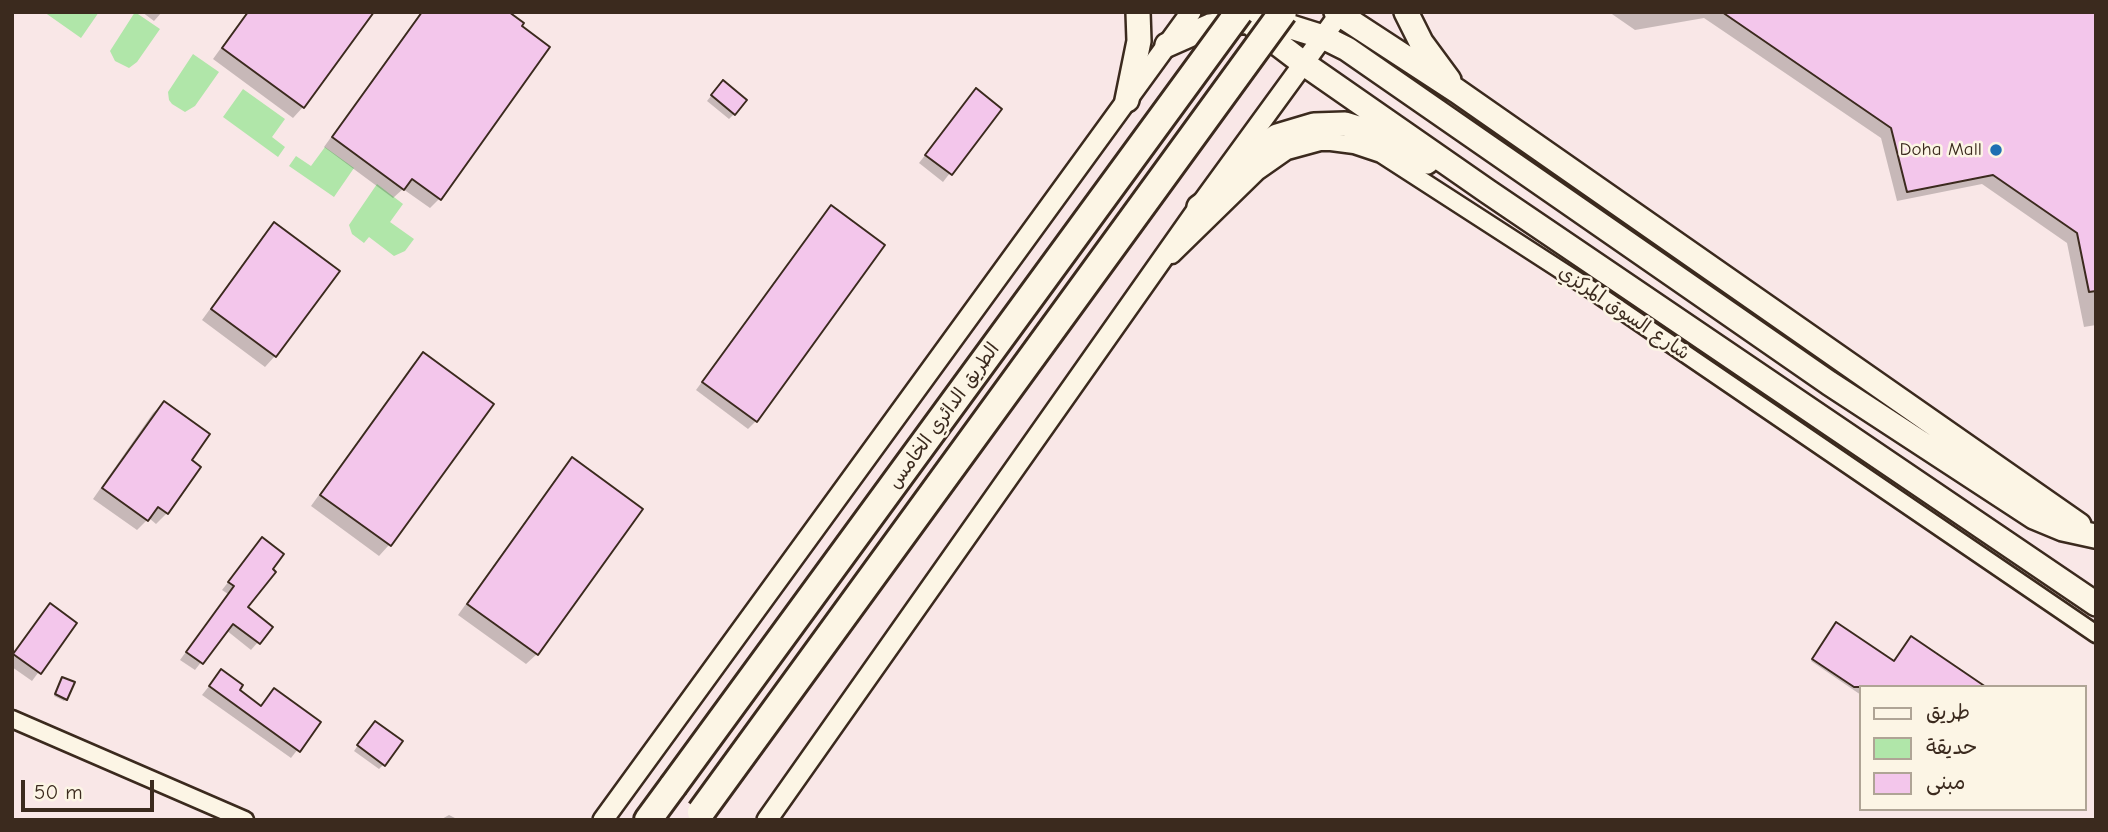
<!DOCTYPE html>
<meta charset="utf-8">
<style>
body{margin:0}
#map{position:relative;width:2108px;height:832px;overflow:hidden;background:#f9e7e7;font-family:"Comic Neue","Playpen Sans Arabic",sans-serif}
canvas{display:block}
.frame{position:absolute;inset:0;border:14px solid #3b2a1e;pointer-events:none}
.legend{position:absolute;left:1859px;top:685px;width:228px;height:126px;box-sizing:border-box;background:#fcf5e5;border:2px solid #afa495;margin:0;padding:9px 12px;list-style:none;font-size:21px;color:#3b2a1e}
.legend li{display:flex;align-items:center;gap:14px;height:35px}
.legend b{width:35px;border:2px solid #afa495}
.scale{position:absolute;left:21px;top:780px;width:133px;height:32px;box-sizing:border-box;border:4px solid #3b2a1e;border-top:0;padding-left:9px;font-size:21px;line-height:24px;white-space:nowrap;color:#3b2a1e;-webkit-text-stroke:5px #fcf5e5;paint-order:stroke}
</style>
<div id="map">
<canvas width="2108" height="832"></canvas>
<div class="frame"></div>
<ul class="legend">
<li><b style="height:9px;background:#fcf5e5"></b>طريق</li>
<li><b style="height:19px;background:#b0e6a9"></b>حديقة</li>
<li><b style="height:19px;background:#f3c6eb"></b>مبنى</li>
</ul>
<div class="scale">50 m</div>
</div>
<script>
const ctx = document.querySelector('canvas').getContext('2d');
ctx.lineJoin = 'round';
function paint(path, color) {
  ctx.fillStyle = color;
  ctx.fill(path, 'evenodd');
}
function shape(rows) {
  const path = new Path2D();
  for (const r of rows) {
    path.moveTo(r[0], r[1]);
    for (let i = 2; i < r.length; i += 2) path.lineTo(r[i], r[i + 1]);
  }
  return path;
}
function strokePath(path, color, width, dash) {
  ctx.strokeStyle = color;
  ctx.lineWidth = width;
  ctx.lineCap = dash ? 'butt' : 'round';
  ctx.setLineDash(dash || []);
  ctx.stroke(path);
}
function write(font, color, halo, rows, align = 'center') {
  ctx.font = font + ' "Comic Neue","Playpen Sans Arabic",sans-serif';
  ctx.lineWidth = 5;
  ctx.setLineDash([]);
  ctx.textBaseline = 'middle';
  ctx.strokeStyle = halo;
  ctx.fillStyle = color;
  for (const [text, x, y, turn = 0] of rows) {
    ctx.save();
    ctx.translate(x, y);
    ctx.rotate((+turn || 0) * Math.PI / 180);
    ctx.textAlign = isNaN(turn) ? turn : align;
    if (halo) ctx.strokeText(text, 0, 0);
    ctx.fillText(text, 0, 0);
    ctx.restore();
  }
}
paint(shape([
 [44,12,99,12,81,38],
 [135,12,160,29,137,62,129,68,115,61,110,51],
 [193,54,219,72,195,106,185,112,172,104,169,100,168,92],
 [243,89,285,119,272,137,285,147,278,157,223,117],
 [325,147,354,168,334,197,289,166,296,156,311,166],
 [377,184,403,204,390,222,414,239,405,251,394,256,369,237,364,243,352,234,349,225]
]), '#b0e6a9');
paint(shape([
 [142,12,162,12,154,21],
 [247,12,371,12,303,107,293,118,213,59],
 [421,12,506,12,520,26,548,47,439,199,430,208,403,189,393,198,324,147],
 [1609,12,2096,12,2096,325,2084,327,2067,243,1982,184,1897,201,1881,138,1704,18,1635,30],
 [718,87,734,114,729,119,707,101],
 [976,90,1000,109,943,182,919,163],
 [831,207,756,421,748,429,696,390],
 [274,225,337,271,275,356,265,367,202,320,264,235],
 [423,354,491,404,389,545,379,556,311,506,413,364],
 [164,403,189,460,199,468,167,513,156,524,149,518,137,530,93,499,153,413],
 [572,459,641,509,537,654,526,664,458,615,562,470],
 [262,539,246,607,271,627,251,650,226,630,195,670,180,660,228,594,222,590],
 [50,605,75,623,32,681,12,667,12,655],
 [1834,626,1894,663,1861,687,1861,695,1811,661],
 [221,671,237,690,260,707,274,690,319,722,291,758,202,695],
 [62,679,66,699,64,701,54,696],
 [370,728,384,764,379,769,354,751],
 [449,815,459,820,440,820]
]), '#0003');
const building = shape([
 [248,12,374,12,304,108,222,48,248,12],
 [422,12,509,12,524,23,522,26,550,47,441,200,412,179,404,190,332,137,422,12],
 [1722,12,2096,12,2096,291,2089,292,2077,233,1993,175,1907,192,1891,128,1722,12],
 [723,80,747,100,735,115,711,95,723,80],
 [976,88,1002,109,952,175,925,155,976,88],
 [831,205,885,245,757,422,702,382,831,205],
 [274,222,340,271,276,357,211,309,274,222],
 [423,352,494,404,391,546,320,495,423,352],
 [164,401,210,434,192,460,201,467,168,514,158,507,148,521,102,488,164,401],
 [572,457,643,509,538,655,467,604,572,457],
 [262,537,284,554,273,569,276,572,248,607,273,627,260,644,233,624,203,664,186,652,234,586,228,582,262,537],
 [50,603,77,623,41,674,13,654,50,603],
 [1836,622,1894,661,1911,636,1986,687,1854,687,1812,659,1836,622],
 [221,669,243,685,240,690,261,706,274,688,321,722,300,752,209,686,221,669],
 [62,677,75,682,67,700,55,694,62,677],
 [375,721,403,741,385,766,357,745,375,721]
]);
paint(building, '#f3c6eb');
strokePath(building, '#3b2a1e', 2);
const minor = shape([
 [1172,255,1257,172,1287,151,1320,142,1331,142,1354,145,1381,154,1593,291,2096,634],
 [12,719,245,820]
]);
const tertiary = shape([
 [603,820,1191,12],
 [767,820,1199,207,1341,12]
]);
const secondary = shape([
 [1336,12,1457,91,2079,525],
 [1406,12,1421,42,1449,80],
 [1253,25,1303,63,1487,191,2096,604],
 [1167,45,1210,26,1248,21,1288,26,1323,37,1347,49,1829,383,2034,517,2063,529,2095,536],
 [1127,100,1139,41,1138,12],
 [1199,207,1220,192,1261,148,1277,136,1314,125,1345,124,1358,128,1427,162]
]);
const trunk = shape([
 [648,820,673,786]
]);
strokePath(minor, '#3b2a1e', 21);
strokePath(tertiary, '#3b2a1e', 24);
strokePath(secondary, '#3b2a1e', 28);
strokePath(trunk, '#3b2a1e', 32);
strokePath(minor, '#fcf5e5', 16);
strokePath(tertiary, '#fcf5e5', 19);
strokePath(secondary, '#fcf5e5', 23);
strokePath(trunk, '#fcf5e5', 26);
const trunkBridge = shape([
 [673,786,1239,12],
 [701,812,1283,12]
]);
strokePath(trunkBridge, '#3b2a1e', 32, []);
strokePath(trunkBridge, '#fcf5e5', 26);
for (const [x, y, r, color] of [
 [1996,150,7,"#1f6fb2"]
]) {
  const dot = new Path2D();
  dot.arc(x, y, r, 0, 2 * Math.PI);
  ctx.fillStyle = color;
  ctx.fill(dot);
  strokePath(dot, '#fcf5e5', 2.5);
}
write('19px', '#3b2a1e', '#fcf5e5', [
 ["Doha Mall",1982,150]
], 'right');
write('19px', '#3b2a1e', '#fcf5e5', [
 ["شارع السوق المركزي",1624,313,34],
 ["الطريق الدائري الخامس",944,416,-54]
]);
</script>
